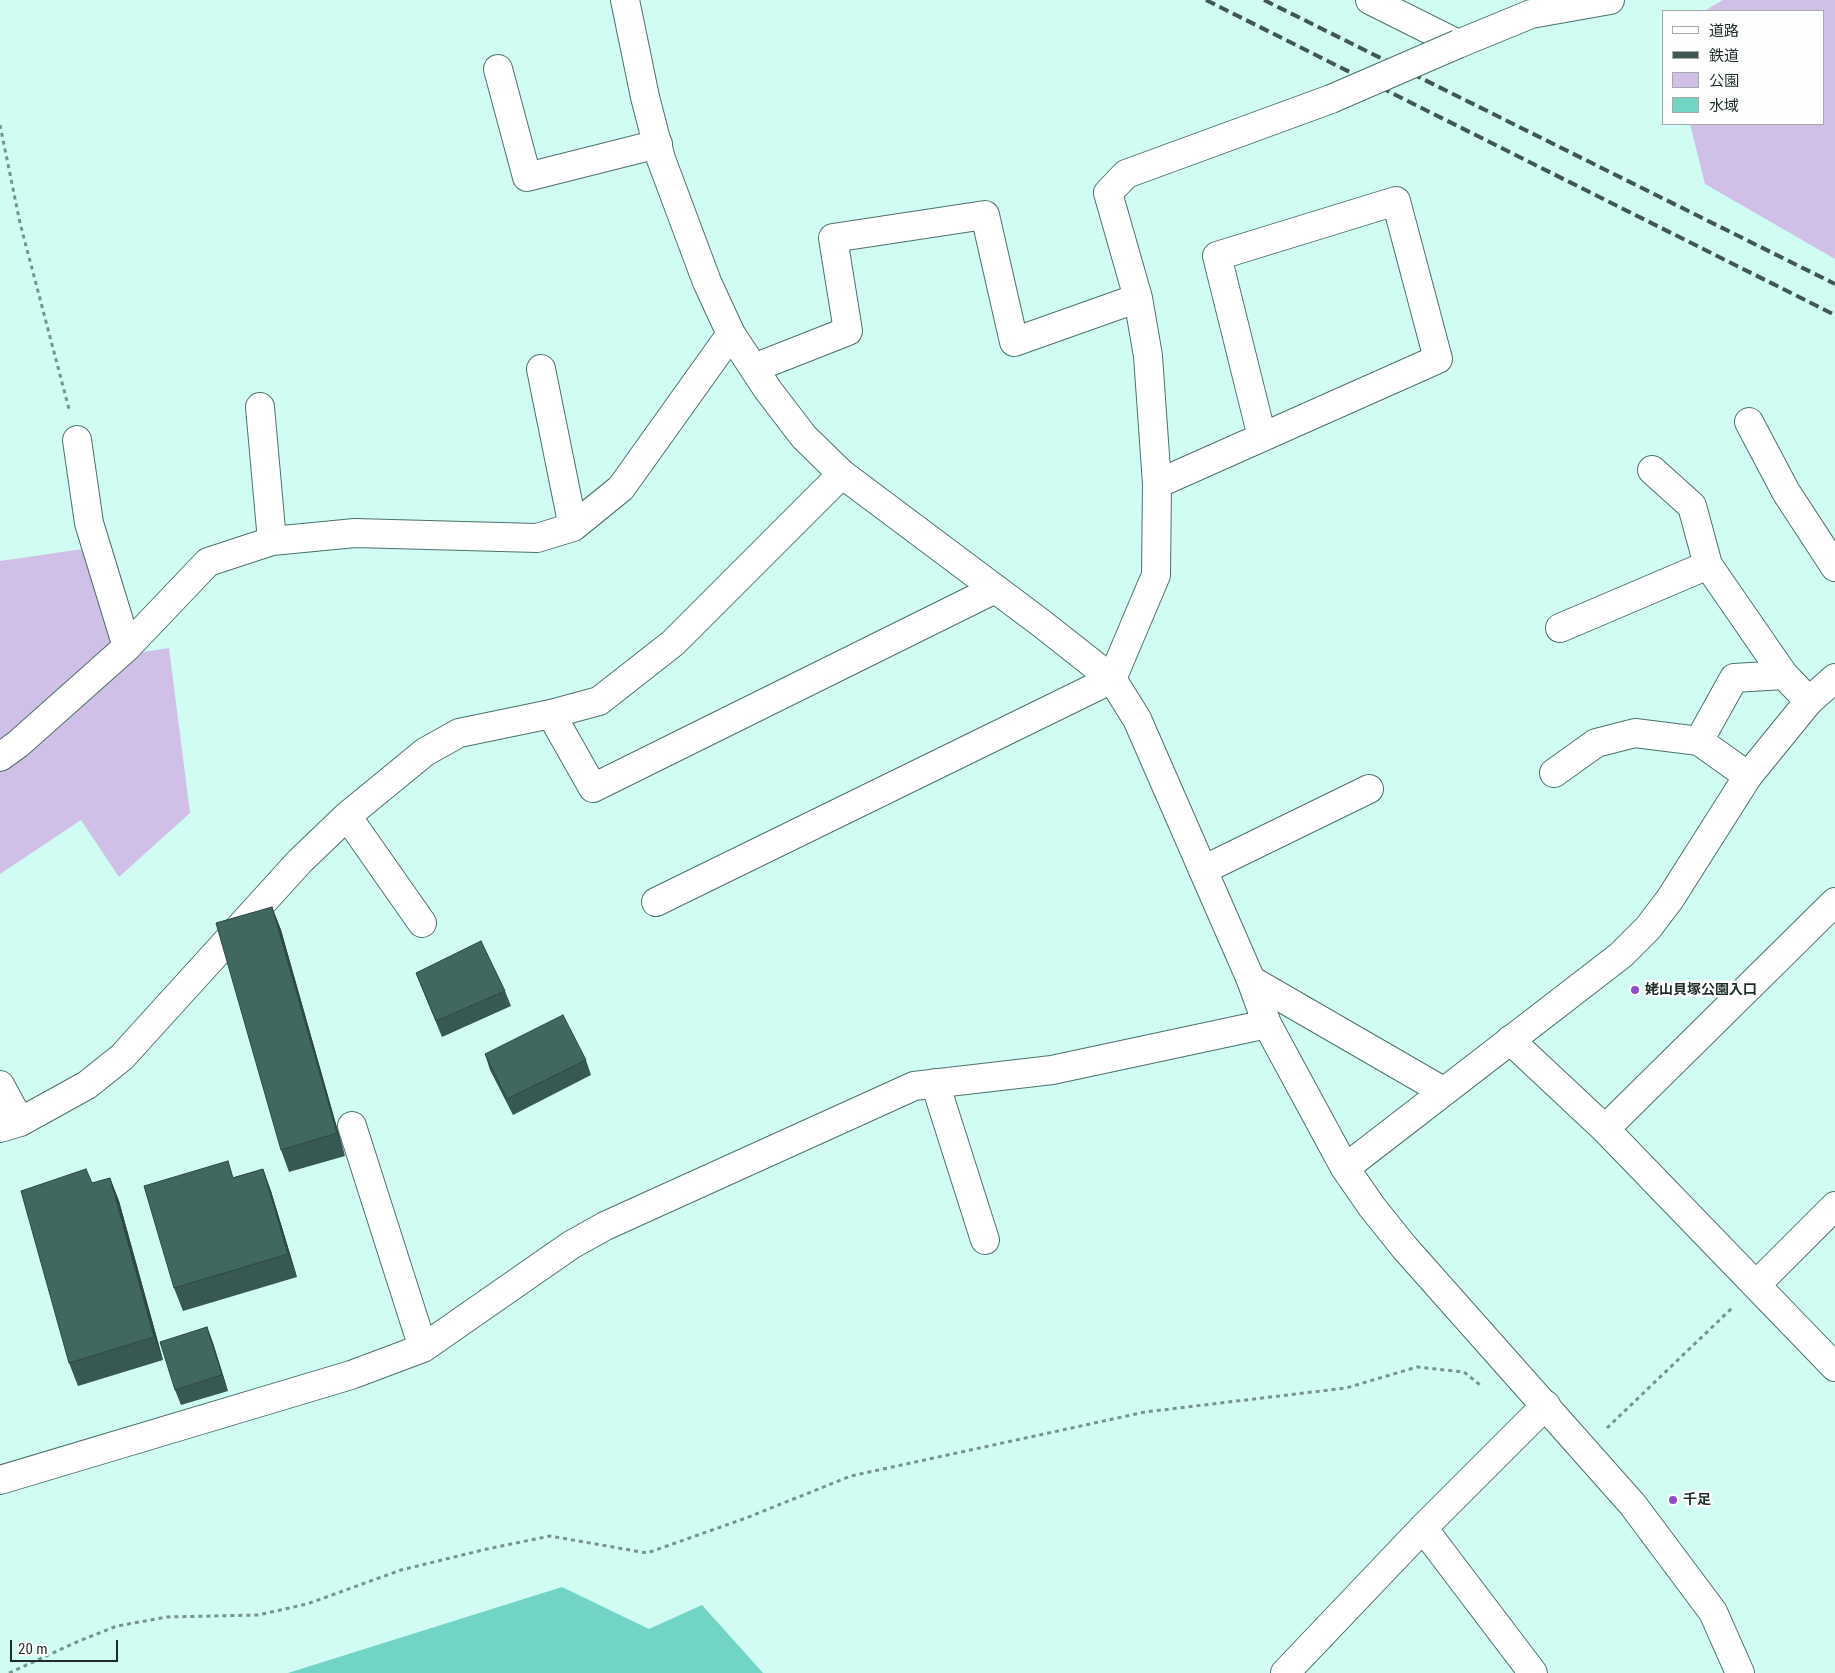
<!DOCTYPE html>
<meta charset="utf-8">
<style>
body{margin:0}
#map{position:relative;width:1835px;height:1673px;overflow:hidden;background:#d1fcf3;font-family:"Roboto Condensed","Noto Sans JP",sans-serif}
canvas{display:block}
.legend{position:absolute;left:1662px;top:10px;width:162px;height:115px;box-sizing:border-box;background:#fefefe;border:1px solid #a4aaa9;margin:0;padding:6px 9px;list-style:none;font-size:15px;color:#1c2d2a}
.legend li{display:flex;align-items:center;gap:10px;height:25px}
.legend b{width:25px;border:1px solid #a4aaa9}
.scale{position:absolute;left:10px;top:1640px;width:108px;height:22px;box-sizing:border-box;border:2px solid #1c2d2a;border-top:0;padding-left:6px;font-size:15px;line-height:18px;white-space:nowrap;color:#1c2d2a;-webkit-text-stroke:4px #fefefe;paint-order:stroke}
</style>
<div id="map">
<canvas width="1835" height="1673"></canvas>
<ul class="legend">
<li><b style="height:6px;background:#fff"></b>道路</li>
<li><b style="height:6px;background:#415753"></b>鉄道</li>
<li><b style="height:14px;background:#d0bfe7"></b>公園</li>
<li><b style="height:14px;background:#72d4c4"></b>水域</li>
</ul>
<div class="scale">20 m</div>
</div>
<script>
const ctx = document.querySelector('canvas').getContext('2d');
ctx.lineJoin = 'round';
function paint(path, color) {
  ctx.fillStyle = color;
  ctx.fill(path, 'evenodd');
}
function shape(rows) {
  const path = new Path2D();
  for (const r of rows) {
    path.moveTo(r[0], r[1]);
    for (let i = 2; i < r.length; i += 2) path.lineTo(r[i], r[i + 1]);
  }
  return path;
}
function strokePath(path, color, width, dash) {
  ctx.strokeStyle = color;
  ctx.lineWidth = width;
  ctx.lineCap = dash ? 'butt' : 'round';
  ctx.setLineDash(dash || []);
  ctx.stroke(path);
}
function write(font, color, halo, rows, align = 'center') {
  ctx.font = font + ' "Roboto Condensed","Noto Sans JP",sans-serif';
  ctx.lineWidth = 5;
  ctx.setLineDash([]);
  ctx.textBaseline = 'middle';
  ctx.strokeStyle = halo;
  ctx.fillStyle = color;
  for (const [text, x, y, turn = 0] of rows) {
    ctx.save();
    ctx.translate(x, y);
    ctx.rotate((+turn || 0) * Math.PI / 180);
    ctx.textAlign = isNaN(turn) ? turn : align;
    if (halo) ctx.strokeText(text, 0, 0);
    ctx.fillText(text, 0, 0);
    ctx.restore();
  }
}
paint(shape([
 [1723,0,1835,0,1835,259,1705,184,1690,124,1824,124,1824,11,1704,11],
 [83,549,115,638,143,652,169,648,190,813,119,877,81,820,0,874,0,561]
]), '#d0bfe7');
paint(shape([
 [562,1587,649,1629,702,1605,763,1673,288,1673]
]), '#72d4c4');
const street = shape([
 [1370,0,1458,44,1531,14,1610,0],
 [498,69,527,177,658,144],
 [754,368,848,331,833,238,985,215,1014,342,1138,298],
 [541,369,573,527],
 [260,407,272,541],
 [1749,422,1786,492,1835,567],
 [77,440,89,523,127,647],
 [1652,470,1692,506,1708,565],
 [1157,484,1438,359,1396,201,1217,256,1262,437],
 [1560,628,1708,565,1784,675,1809,701],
 [551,714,593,788,995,589],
 [1699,741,1734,678,1784,675],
 [0,757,18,744,127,647,208,562,272,541,355,533,537,538,573,527,621,488,731,334],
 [1554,773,1596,743,1635,733,1699,741,1748,776],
 [347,816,422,923],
 [1203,870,1369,789],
 [656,902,1112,679,1156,575,1157,484,1148,356,1138,298,1108,193,1126,174,1331,99],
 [1251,980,1443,1091],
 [1510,1040,1605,1129,1835,1367],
 [935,1083,985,1240],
 [0,1085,20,1122],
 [352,1126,423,1348],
 [0,1128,20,1122,87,1085,122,1057,300,861,347,816,425,752,459,733,551,714,599,701,673,643,842,474],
 [1605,1129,1835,902],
 [1756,1285,1835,1206],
 [0,1480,351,1375,423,1348,571,1245,605,1226,914,1086,1052,1070,1267,1024],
 [1423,1528,1533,1673],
 [1285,1673,1423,1528,1546,1405]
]);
const secondary = shape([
 [625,0,645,97,661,159,707,282,731,334,768,390,804,437,842,474,1041,623,1112,679,1137,719,1251,980,1267,1024,1345,1168,1372,1207,1404,1247,1633,1505,1713,1612,1740,1673],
 [1345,1168,1621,955,1648,928,1670,899,1748,776,1809,701,1835,678]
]);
strokePath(street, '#4b726b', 30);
strokePath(secondary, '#4b726b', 30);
strokePath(shape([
 [0,125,20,223,69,409],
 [1607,1428,1732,1308],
 [9,1673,79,1641,117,1626,167,1617,258,1615,307,1604,401,1570,487,1549,550,1536,647,1553,746,1518,851,1476,1145,1412,1346,1388,1417,1367,1464,1372,1480,1385]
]), '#76938d', 3, [4, 4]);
strokePath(street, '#fff', 28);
strokePath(secondary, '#fff', 28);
strokePath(shape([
 [1206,0,1835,315],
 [1264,0,1835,284]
]), '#415753', 4, [10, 5]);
const streetBridge = shape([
 [1331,99,1458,44]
]);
strokePath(streetBridge, '#4b726b', 30, []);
strokePath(streetBridge, '#fff', 28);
paint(shape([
 [272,907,281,930,345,1156,289,1172,281,1150],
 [416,973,505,991,511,1006,442,1037,422,988],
 [485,1054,586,1060,591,1075,513,1115,490,1070],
 [263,1169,271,1191,297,1277,183,1311,174,1288,234,1177],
 [110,1178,119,1201,163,1360,78,1386,69,1363,92,1183],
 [207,1327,213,1343,228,1391,181,1405,175,1390]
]), '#385953');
paint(shape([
 [272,907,281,930,345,1156,337,1133],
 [263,1169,271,1191,297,1277,288,1254],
 [110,1178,119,1201,163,1360,154,1337],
 [207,1327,213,1343,228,1391,222,1375]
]), '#2e4844');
const building = shape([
 [272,907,337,1133,281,1150,216,923,272,907],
 [481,941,505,991,436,1021,416,973,481,941],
 [563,1015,586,1060,507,1099,485,1054,563,1015],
 [228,1161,233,1178,263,1169,288,1254,174,1288,144,1186,228,1161],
 [86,1169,92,1183,110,1178,154,1337,69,1363,21,1191,86,1169],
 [207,1327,222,1375,175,1390,160,1342,207,1327]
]);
paint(building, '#416761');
strokePath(building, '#2e4844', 1);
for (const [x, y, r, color] of [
 [1635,990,5,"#8b4ec4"],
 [1673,1500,5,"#8b4ec4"]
]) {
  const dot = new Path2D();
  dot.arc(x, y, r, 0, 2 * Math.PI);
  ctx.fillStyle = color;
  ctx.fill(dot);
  strokePath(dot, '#fefefe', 2);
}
write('bold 14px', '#1c2d2a', '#fefefe', [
 ["姥山貝塚公園入口",1645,990],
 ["千足",1683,1500]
], 'left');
</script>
